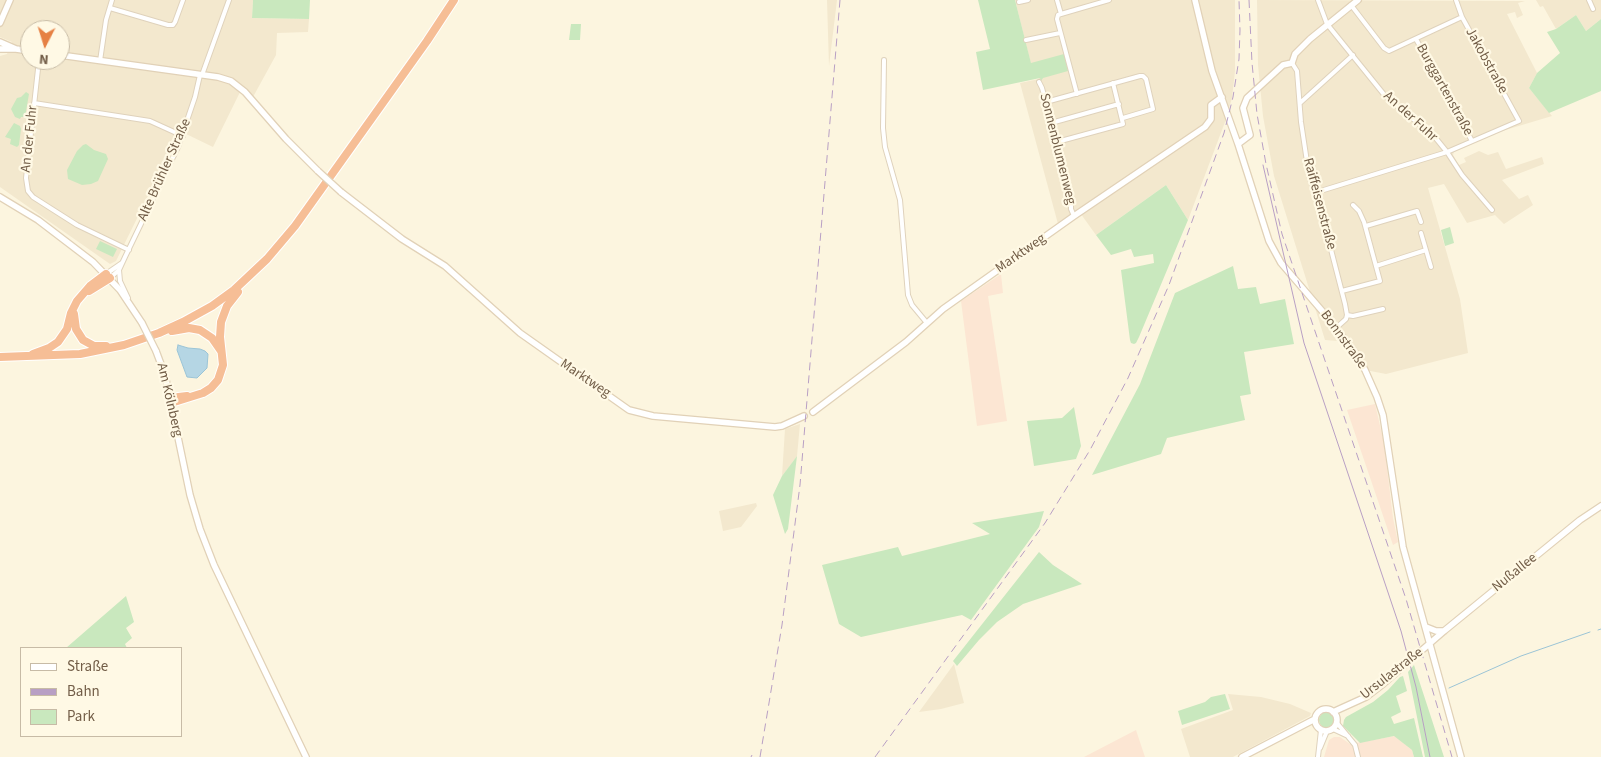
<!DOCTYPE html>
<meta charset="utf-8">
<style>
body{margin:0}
#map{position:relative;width:1601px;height:757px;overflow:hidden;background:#fcf5df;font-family:"Source Sans 3",sans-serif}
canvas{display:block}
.legend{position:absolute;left:20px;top:647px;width:162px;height:90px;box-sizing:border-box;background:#fff9e5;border:1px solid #c7bba6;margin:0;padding:6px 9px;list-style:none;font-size:15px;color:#725d47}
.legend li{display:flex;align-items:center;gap:10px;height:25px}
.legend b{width:25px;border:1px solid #c7bba6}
.north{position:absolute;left:20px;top:20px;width:50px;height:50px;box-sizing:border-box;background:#fff9e5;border:1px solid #c7bba6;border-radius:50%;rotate:185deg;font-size:14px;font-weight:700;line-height:20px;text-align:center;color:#725d47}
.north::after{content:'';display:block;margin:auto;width:18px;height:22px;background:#e68144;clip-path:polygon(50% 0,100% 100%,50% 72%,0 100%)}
</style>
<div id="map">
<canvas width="1601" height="757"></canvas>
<ul class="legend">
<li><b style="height:6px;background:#fff"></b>Straße</li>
<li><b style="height:6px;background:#b89fc4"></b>Bahn</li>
<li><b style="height:14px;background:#c9e8be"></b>Park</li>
</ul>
<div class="north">N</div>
</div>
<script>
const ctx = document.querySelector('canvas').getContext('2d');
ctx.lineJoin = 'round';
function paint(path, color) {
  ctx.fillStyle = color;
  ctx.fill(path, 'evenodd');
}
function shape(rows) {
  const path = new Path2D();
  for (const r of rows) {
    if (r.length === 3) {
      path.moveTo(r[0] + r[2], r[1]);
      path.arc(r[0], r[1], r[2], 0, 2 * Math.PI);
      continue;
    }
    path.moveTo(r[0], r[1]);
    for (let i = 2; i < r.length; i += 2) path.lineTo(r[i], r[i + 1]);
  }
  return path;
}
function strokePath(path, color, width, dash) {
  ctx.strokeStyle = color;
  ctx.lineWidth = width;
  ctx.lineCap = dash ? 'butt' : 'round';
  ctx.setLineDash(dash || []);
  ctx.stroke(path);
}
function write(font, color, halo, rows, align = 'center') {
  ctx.font = font + ' "Source Sans 3",sans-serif';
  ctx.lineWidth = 4.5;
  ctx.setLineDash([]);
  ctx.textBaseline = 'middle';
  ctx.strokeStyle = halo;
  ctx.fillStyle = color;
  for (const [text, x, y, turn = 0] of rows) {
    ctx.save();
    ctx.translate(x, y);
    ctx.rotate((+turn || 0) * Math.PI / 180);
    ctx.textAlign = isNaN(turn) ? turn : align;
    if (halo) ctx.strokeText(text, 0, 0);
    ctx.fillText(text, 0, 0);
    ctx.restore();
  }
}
paint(shape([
 [0,0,253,0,252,18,309,19,308,32,277,33,276,55,253,97,243,86,213,147,180,131,116,261,110,264,0,187,0,56,7,54,12,42,0,37],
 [30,30,60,30,60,60,30,60],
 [827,0,837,0,829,66],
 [1015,0,1235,0,1235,71,1232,98,1225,122,1188,220,1166,185,1096,235,1078,210,1058,224,1020,83,1039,79,1032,68],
 [1257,0,1525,1,1518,3,1523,15,1517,18,1515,12,1507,14,1537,73,1529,88,1552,116,1502,131,1454,152,1453,155,1459,165,1466,162,1464,158,1479,151,1488,155,1498,152,1506,169,1542,157,1544,164,1502,180,1519,199,1528,195,1533,205,1504,224,1495,215,1467,223,1444,184,1428,188,1460,299,1468,353,1386,374,1360,369,1344,346,1338,341,1325,340,1274,176,1263,116,1258,65],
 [1536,0,1601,0,1601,19,1586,31,1576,15,1556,29,1543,6,1540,7],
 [800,424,797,456,782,476,785,429],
 [756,503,757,506,741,527,723,531,719,511],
 [954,664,964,703,941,709,919,712],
 [1228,694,1261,697,1290,704,1311,713,1310,716,1233,757,1190,757,1181,729,1233,710]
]), '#f3e8ce');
paint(shape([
 [1001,274,1003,293,988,296,1007,421,977,426,961,301],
 [1375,404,1384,443,1393,518,1398,542,1393,545,1347,410],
 [1136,730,1145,757,1084,757],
 [1395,736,1412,750,1414,757,1324,757,1329,740,1334,737,1340,737,1350,744]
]), '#fce6d3');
paint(shape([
 [253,0,310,0,309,19,252,18],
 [978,0,1015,0,1031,63,1064,54,1068,71,1043,78,1041,81,1040,78,983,90,976,52,990,49],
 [1576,15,1586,31,1601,19,1601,91,1549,113,1529,88,1537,73,1560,53,1547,32,1556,29],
 [571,24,581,24,580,40,569,40],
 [26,92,29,94,25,117,21,117,20,119,15,117,11,109,17,98,21,97],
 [14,123,20,126,21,129,19,145,17,147,10,144,11,139,5,137],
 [86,144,94,150,106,154,108,159,98,181,91,184,82,185,68,179,67,170,77,151,83,145],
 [1166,185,1188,220,1139,337,1136,343,1134,344,1131,343,1130,340,1121,270,1154,263,1153,254,1134,257,1131,249,1111,255,1096,235],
 [1450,227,1454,243,1445,246,1441,230],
 [100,241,117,249,113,257,96,249],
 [1233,266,1238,289,1256,287,1260,304,1285,299,1294,344,1244,352,1251,394,1240,396,1245,420,1167,438,1161,454,1092,475,1140,384,1175,293],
 [1074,407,1081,446,1076,459,1034,466,1027,421,1062,418],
 [797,456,788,529,785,534,773,495,782,476],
 [1044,511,1039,527,971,620,962,615,861,637,839,624,822,565,898,547,902,556,990,534,972,523],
 [1039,552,1053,565,1082,584,1023,604,997,622,979,640,957,666,953,661],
 [126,596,134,622,126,628,132,638,125,644,127,648,66,648],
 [1414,665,1444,757,1425,757,1408,672],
 [1403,676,1407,691,1396,696,1401,712,1391,717,1394,724,1414,718,1423,757,1414,757,1412,750,1394,736,1360,743,1343,726,1344,720,1346,717,1373,702,1388,690,1400,677],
 [1225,694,1230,709,1182,725,1178,711,1205,702,1211,697],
 [1327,720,8]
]), '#c9e8be');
const water = shape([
 [178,345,188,348,200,349,205,351,208,354,207,368,197,378,187,377,177,350,178,345]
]);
paint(water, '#b5d6e4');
strokePath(water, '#9bc4d6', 1);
strokePath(shape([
 [1598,630,1601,629],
 [1449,688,1521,656,1590,632]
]), '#9bc4d6', 1);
const street = shape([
 [1057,0,1061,14],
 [1318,0,1327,24,1386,97,1434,136,1447,152,1462,175,1492,210],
 [1589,0,1593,9],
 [1019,2,1028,0],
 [1351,5,1384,48,1389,51,1462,17],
 [110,8,168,25,173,25,175,22,183,0],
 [1061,14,1058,15,1057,19,1077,94],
 [1061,14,1109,0],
 [1416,39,1472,141],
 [1026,40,1060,33],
 [39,60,26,178,28,191,33,197,77,225,129,250],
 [884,60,883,128,885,147,900,200,908,295,912,305,927,323],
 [100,61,106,20,112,0],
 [1292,63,1297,71,1301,122,1309,175,1327,234,1345,304,1347,315,1346,319,1336,328],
 [202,75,229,0],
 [1039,82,1042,88,1057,142,1071,196,1071,209,1074,216],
 [1046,102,1140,76,1143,76,1146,79,1153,109,1123,118],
 [34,103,150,121,183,136],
 [1300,103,1353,55],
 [1051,123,1119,104],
 [1057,142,1123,124,1113,83],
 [1314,193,1447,152,1519,121,1462,17,1456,0],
 [1366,226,1417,211,1421,222],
 [1421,233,1431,267],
 [1376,266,1426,250],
 [119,270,120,281,128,298],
 [106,274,122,263],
 [110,278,119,270,125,257,178,147,195,97,200,75],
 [1342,291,1380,281,1364,222,1359,211,1353,205],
 [1347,315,1353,316,1383,309],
 [1337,723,1355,745,1358,757],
 [1333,729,1348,736],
 [1320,748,1327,731],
 [1318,757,1321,730]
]);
const secondary = shape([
 [1195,0,1212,71,1238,144,1269,241,1281,263,1329,319,1356,354,1365,370,1377,397,1383,415,1403,547,1461,757],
 [0,23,10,0],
 [0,42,16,49,30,51],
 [0,49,14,49],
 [60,55,218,77,231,81,245,92,286,139,318,171],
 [1238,144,1250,135,1243,108,1247,98,1283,65,1292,63,1295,54,1310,39,1358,0],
 [341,192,402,239,445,266,520,333,629,410,653,416,775,427,782,426,804,416],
 [0,197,38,220,93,262,120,290,142,323],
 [156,351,165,375,190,495,200,529,214,565,306,757],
 [813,412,906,342,943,309,1074,216,1205,127,1211,119,1211,105,1222,97],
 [1426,627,1436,631,1444,631],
 [1326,720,11],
 [1333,712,1366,697,1383,684,1444,631,1580,520,1601,506],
 [1242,757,1315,719]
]);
const highway = shape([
 [89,291,110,278],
 [74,314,76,329,83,340,94,346,106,346],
 [172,331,189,328,200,330,212,338,221,351],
 [33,354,49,348,58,342,67,329,71,313,77,301,90,286,106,274],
 [0,357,80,354,124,345,159,333,183,322,212,306,234,290,267,259,295,226,427,41,454,0],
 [170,398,187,396],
 [171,403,203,393,211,388,218,380,223,365,220,337,221,322,227,306,238,292]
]);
strokePath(street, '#dfd2bc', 6);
strokePath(secondary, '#e1d1b7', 8);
strokePath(highway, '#fff', 10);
strokePath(street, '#fff', 4);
strokePath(secondary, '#fff', 5.5);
strokePath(highway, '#f6be96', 8);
strokePath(shape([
 [1263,165,1304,343,1401,631,1416,687,1430,757]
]), '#b89fc4', 1);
strokePath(shape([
 [1249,0,1252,63,1257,114,1266,164,1282,234,1406,599,1452,757],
 [751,757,752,755],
 [760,757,782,625,800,485,840,0],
 [875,757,1045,523,1090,450,1128,378,1169,285,1224,133,1233,97,1239,59,1240,30,1239,0]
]), '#b89fc4', 1, [8, 5]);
const secondaryBridge = shape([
 [318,171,341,192],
 [142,323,156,351]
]);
strokePath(secondaryBridge, '#e1d1b7', 8, []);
strokePath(secondaryBridge, '#fff', 5.5);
write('14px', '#725d47', '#fff9e5', [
 ["Jakobstraße",1486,61,61],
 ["Burggartenstraße",1444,90,61],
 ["An der Fuhr",1410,117,42],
 ["An der Fuhr",30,139,-84],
 ["Sonnenblumenweg",1057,149,76],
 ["Alte Brühler Straße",165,170,-66],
 ["Raiffeisenstraße",1319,204,75],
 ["Marktweg",1021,254,-35],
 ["Bonnstraße",1343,340,54],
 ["Marktweg",585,379,34],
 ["Am Kölnberg",169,400,77],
 ["Nußallee",1515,573,-39],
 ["Ursulastraße",1392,674,-38]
]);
</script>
